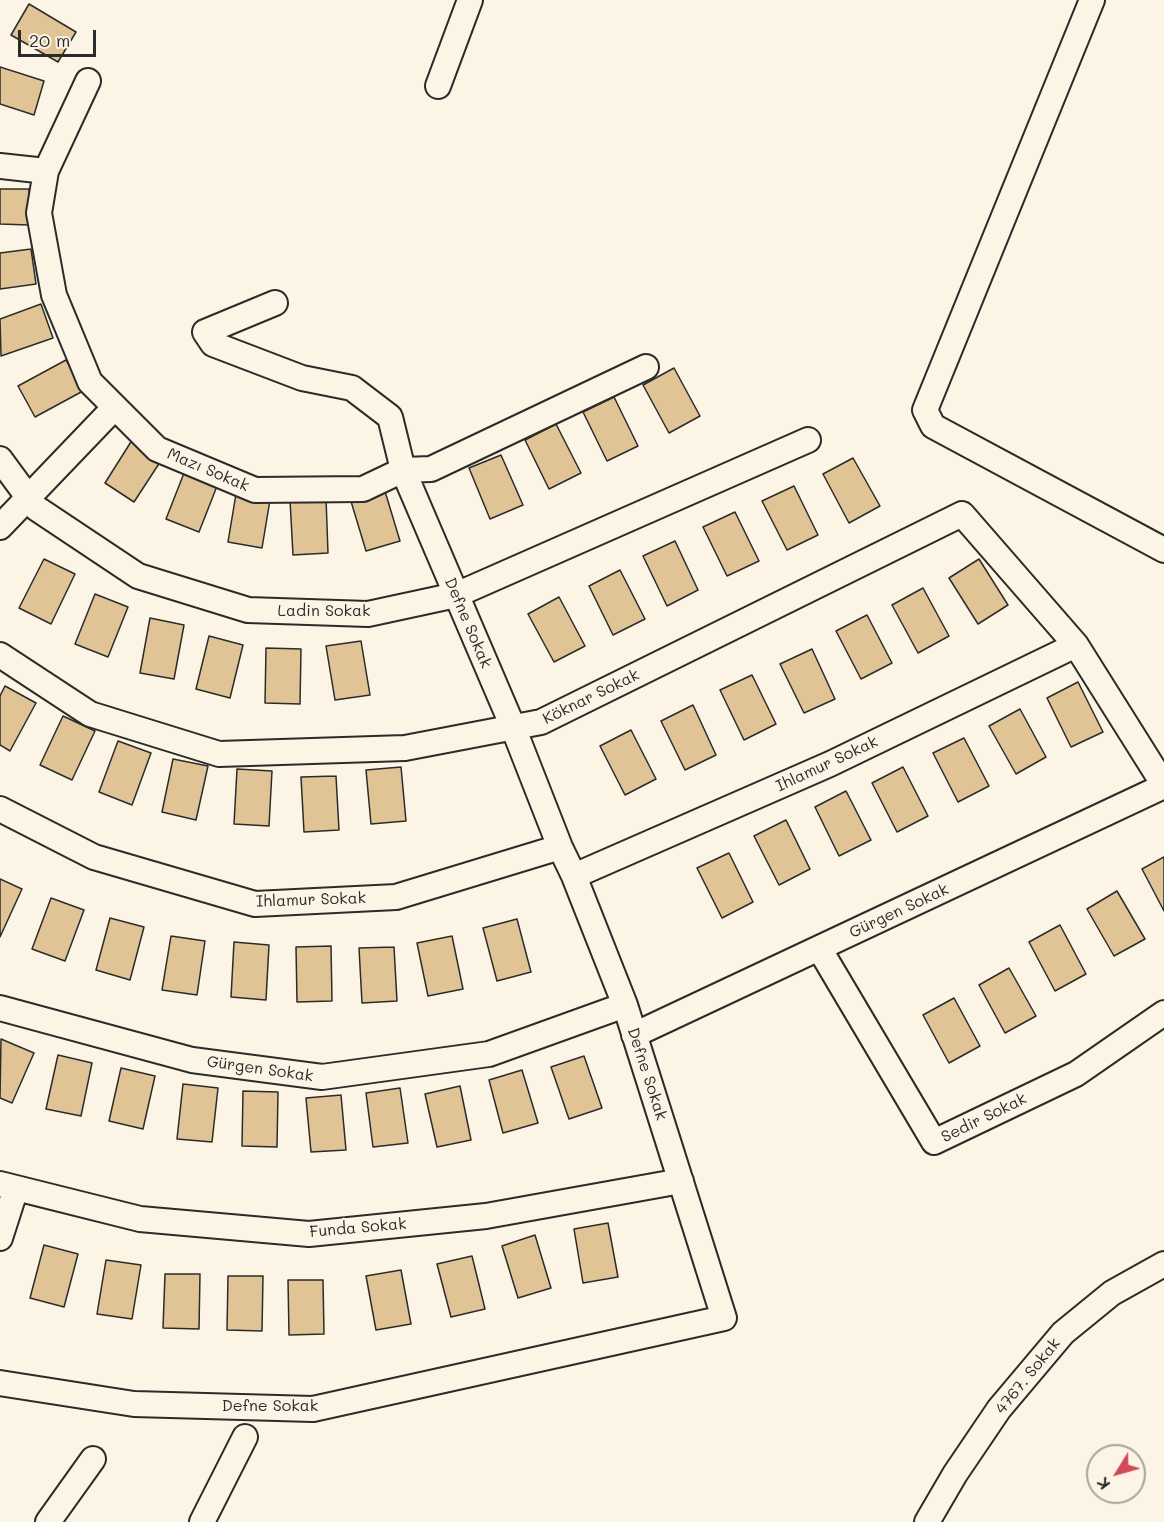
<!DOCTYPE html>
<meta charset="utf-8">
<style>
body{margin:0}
#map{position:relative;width:1164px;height:1522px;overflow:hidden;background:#fcf5e5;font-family:Mali,sans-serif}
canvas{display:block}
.north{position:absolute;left:1086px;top:1444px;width:60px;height:60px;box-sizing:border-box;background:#fcf5e5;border:2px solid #a8a49b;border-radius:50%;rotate:233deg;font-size:16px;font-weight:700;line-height:24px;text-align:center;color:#2b2b2b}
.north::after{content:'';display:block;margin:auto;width:21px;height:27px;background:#d1495b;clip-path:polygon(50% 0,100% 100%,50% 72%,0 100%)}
.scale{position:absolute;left:18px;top:30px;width:78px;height:27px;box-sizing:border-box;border:3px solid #2b2b2b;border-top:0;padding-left:8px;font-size:18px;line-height:21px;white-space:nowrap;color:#2b2b2b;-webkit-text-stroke:4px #fcf5e5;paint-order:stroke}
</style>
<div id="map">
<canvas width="1164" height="1522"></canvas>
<div class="north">K</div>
<div class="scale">20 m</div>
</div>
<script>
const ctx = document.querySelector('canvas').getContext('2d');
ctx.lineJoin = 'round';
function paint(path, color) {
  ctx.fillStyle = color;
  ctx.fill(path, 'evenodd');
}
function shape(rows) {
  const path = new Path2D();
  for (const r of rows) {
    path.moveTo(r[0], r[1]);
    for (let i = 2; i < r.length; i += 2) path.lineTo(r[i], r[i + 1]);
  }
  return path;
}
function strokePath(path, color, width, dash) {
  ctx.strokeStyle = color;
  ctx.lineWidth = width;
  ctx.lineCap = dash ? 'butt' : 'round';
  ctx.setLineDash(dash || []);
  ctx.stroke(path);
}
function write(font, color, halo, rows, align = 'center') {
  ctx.font = font + ' Mali,sans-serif';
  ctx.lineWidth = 4.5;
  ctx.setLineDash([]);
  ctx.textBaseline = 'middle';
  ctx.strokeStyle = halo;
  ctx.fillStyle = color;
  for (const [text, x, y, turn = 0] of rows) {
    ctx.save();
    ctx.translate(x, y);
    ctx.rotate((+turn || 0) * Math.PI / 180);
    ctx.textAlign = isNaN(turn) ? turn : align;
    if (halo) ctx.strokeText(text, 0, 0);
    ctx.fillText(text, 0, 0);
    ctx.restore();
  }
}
const building = shape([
 [29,4,76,32,58,62,11,35,29,4],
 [0,67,44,81,34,115,0,104,0,67],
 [0,189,29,189,29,225,0,224,0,189],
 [31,249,36,284,0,289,0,253,31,249],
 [41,304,53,338,1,356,0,319,41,304],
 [66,360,83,391,35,417,18,386,66,360],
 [674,368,700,416,669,433,643,385,674,368],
 [614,397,638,446,607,461,583,412,614,397],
 [556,424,581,473,549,489,525,440,556,424],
 [134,437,164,456,134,502,105,483,134,437],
 [501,455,523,505,490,519,469,468,501,455],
 [853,458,880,506,849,523,823,474,853,458],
 [186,468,219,481,199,532,166,519,186,468],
 [794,486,818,535,787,550,762,501,794,486],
 [237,488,271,494,262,548,228,542,237,488],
 [384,488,400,541,366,551,350,498,384,488],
 [326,498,328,553,293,555,290,500,326,498],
 [735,512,759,561,727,576,703,527,735,512],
 [675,541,698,590,667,606,643,556,675,541],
 [44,559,75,574,51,624,19,608,44,559],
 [979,559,1008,605,978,624,949,578,979,559],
 [620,570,645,619,613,635,589,586,620,570],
 [923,588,949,636,918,653,892,605,923,588],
 [95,594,128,607,108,657,75,644,95,594],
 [559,597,585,646,554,662,528,614,559,597],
 [867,615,892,663,861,679,836,631,867,615],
 [150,618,184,625,174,679,140,673,150,618],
 [209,636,243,645,230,698,196,689,209,636],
 [361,641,370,695,335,700,326,646,361,641],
 [266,648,301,649,300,704,265,703,266,648],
 [812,649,835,699,804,713,780,664,812,649],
 [752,675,776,724,744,740,720,690,752,675],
 [1078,682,1103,732,1071,747,1047,698,1078,682],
 [5,686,36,703,10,751,0,745,0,696,5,686],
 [693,705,716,755,685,770,661,721,693,705],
 [1020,709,1046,757,1016,774,989,726,1020,709],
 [63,716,95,731,72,780,40,765,63,716],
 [631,730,656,779,625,795,600,746,631,730],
 [964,738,989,786,958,802,933,753,964,738],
 [118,741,151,753,132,805,99,792,118,741],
 [173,759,208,766,196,820,162,812,173,759],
 [401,767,406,821,371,824,366,770,401,767],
 [903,767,928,816,897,832,872,783,903,767],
 [237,769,272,771,269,826,234,824,237,769],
 [336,776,339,830,304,832,301,777,336,776],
 [846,791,871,840,839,856,815,807,846,791],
 [786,820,810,869,779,885,754,836,786,820],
 [729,853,753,902,722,918,697,868,729,853],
 [1164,857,1164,911,1142,869,1164,857],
 [0,879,22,889,0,937,0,879],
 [1117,891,1145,939,1114,956,1087,909,1117,891],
 [51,898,84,910,65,961,32,949,51,898],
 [110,918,144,927,130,980,96,970,110,918],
 [517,919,531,972,497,981,483,928,517,919],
 [1060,925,1086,974,1055,991,1029,942,1060,925],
 [171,936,205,941,197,995,162,990,171,936],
 [452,936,463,989,428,996,417,943,452,936],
 [234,942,269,945,266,1000,231,997,234,942],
 [331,946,332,1001,297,1002,296,947,331,946],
 [394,947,397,1001,362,1003,359,948,394,947],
 [1009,968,1036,1016,1005,1033,979,985,1009,968],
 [954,998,980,1046,949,1063,923,1015,954,998],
 [1,1039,34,1053,12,1103,0,1098,1,1039],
 [58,1055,92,1063,81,1116,46,1109,58,1055],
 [584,1056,602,1108,569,1119,551,1067,584,1056],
 [121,1068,155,1076,143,1129,109,1121,121,1068],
 [522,1070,538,1123,503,1133,489,1080,522,1070],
 [183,1084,218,1088,212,1142,177,1139,183,1084],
 [460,1086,471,1140,437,1147,425,1094,460,1086],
 [400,1088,408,1143,373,1147,366,1093,400,1088],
 [243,1091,278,1092,277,1147,242,1146,243,1091],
 [341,1095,346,1150,311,1152,306,1098,341,1095],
 [608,1223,618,1277,583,1283,574,1229,608,1223],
 [535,1235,551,1288,518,1298,502,1246,535,1235],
 [44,1245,78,1254,64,1307,30,1298,44,1245],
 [472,1256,485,1309,451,1317,437,1264,472,1256],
 [106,1260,141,1265,132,1319,97,1314,106,1260],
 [401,1270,411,1324,376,1330,366,1276,401,1270],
 [165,1274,200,1274,199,1329,163,1328,165,1274],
 [228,1276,263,1276,262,1331,227,1330,228,1276],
 [288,1280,323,1280,324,1334,289,1335,288,1280]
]);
paint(building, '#e1c495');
strokePath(building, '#2b2b2b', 1.5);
const minor = shape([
 [1092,0,925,410,933,426,1164,550],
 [88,81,46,171,39,213,54,295,90,382,157,449,255,490,363,489,403,470,431,469,646,367],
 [438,86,470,0],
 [0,166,46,171],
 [0,459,36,508,138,576,248,610,368,614,456,595,808,440],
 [0,527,115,407],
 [0,655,90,714,219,754,405,748,541,722,962,514,1076,645,1164,785],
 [0,809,94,857,255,904,396,897,560,847],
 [574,876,830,764,1076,645],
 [819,948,934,1142,1076,1074,1164,1013],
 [0,1008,192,1060,322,1077,489,1054,625,1005],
 [634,1035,1164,786],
 [0,1184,140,1219,309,1234,486,1216,681,1181],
 [0,1238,16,1188],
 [0,1383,134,1404,313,1409,724,1318,625,1005,574,876,560,847,513,727,403,470,390,417,352,388,302,378,213,344,205,332,275,303],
 [48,1522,93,1459],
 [202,1522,245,1437],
 [927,1522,955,1474,999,1409,1063,1333,1112,1293,1164,1264]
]);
strokePath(minor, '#2b2b2b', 28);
strokePath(minor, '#fcf5e5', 24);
write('16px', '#2b2b2b', '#fcf5e5', [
 ["Mazı Sokak",208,470,23],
 ["Ladin Sokak",324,611],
 ["Defne Sokak",468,623,67],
 ["Köknar Sokak",591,697,-26],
 ["Ihlamur Sokak",827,764,-25],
 ["Ihlamur Sokak",311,900,-2],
 ["Gürgen Sokak",899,911,-25],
 ["Gürgen Sokak",260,1069,8],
 ["Defne Sokak",647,1074,72],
 ["Sedir Sokak",984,1118,-26],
 ["Funda Sokak",358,1228,-5],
 ["4767. Sokak",1028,1376,-51],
 ["Defne Sokak",270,1406]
]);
</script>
